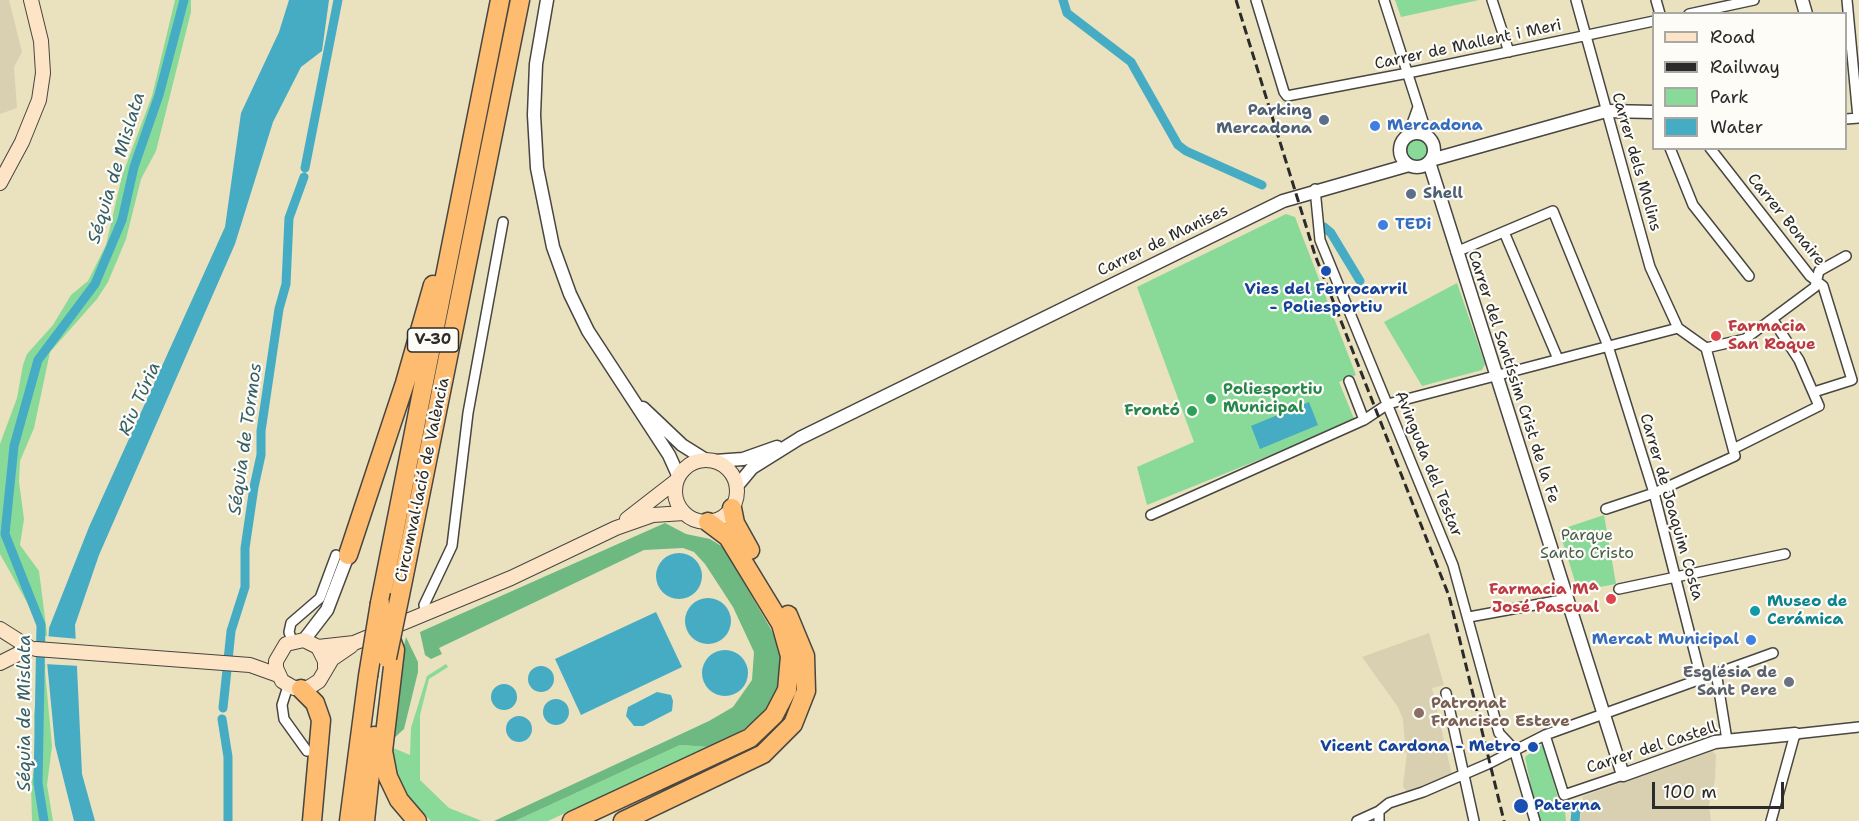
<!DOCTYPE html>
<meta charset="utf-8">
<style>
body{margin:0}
#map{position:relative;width:1859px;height:821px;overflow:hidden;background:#eae1bf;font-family:"Shantell Sans",sans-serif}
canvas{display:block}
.legend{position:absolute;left:1652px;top:12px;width:195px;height:138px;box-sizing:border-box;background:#fdfcf7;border:2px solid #a9a8a5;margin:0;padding:8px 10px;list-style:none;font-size:18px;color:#2b2b2b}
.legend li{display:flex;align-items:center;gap:12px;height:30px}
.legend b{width:30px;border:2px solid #a9a8a5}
.scale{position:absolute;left:1652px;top:782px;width:132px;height:27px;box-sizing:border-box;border:3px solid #2b2b2b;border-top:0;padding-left:8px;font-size:18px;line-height:21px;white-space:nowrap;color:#2b2b2b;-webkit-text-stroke:4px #fdfcf7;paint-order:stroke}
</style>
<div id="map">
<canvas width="1859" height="821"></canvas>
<ul class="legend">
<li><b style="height:8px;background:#fee4c6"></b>Road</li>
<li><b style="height:8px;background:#2b2b2b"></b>Railway</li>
<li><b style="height:16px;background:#89d999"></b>Park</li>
<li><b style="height:16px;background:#45acc4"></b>Water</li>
</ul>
<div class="scale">100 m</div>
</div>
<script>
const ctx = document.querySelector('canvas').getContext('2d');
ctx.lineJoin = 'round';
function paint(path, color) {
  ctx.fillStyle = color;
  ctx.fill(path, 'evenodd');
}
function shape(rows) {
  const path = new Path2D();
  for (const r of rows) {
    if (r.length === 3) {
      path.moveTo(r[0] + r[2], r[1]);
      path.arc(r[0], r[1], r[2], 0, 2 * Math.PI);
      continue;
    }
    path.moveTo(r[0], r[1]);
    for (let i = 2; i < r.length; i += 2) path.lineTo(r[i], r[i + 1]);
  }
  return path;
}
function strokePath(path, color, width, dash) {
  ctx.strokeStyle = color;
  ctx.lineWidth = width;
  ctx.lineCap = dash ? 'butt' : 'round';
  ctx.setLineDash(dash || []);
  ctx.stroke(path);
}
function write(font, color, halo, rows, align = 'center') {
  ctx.font = font + ' "Shantell Sans",sans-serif';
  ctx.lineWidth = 4.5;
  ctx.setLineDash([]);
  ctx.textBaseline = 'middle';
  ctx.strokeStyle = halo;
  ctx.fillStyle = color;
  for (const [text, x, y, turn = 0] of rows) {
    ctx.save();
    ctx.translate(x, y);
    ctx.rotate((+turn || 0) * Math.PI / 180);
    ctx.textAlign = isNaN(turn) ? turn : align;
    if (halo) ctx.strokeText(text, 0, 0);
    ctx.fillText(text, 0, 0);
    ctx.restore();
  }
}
paint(shape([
 [0,0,9,0,22,52,14,67,17,108,0,114],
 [1429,633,1444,685,1432,688,1452,775,1407,793,1403,786,1407,752,1403,753,1405,746,1403,719,1398,707,1362,657],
 [1712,751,1716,755,1715,780,1709,805,1711,821,1580,821,1583,796]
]), '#d8d0b1');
paint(shape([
 [175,0,191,0,191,12,156,151,141,179,126,239,108,282,97,299,50,352,34,428,20,461,19,482,24,519,20,545,39,571,47,634,45,671,52,746,47,785,53,821,32,821,31,785,36,757,34,715,40,666,38,630,33,613,0,554,0,444,17,398,23,365,27,354,53,325,71,295,88,281,106,245,122,176,152,96],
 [1395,0,1479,0,1401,17],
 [1417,150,11],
 [1286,214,1295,217,1356,375,1339,382,1355,421,1147,505,1137,467,1194,442,1137,287],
 [1457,283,1485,364,1482,370,1422,386,1384,322],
 [1604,515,1616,584,1578,591,1559,530],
 [446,664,448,667,429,679,420,715,420,780,449,808,482,821,431,821,410,800,393,765,391,747,410,755,411,728,427,676],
 [1543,744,1559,802,1564,801,1566,821,1538,821,1525,757],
 [680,745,709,747,548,821,515,821]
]), '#89d999');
paint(shape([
 [665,523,686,534,710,539,723,547,772,631,780,653,781,674,777,692,768,709,737,735,709,747,680,745,515,821,494,821,709,721,733,707,752,680,754,652,733,607,705,564,694,552,683,548,644,550,439,648,442,654,431,659,425,655,420,632],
 [406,637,418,662,418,672,404,729,392,740,401,658]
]), '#6eb981');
paint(shape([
 [289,0,329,0,322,51,301,67,273,122,235,244,99,555,75,625,82,774,95,821,74,821,55,745,47,662,49,628,89,527,225,227,241,113,279,32],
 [1309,402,1318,425,1260,449,1251,426],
 [679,576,23],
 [708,621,23],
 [656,612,682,667,581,715,555,659],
 [725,673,23],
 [541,679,13],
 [504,697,13],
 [657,692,671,695,673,701,672,711,643,726,634,726,626,716,628,707],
 [556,712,13],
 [519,729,13]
]), '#45acc4');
paint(shape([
 [45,636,79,639,80,666,44,664]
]), '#eae1bf');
strokePath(shape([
 [1063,0,1067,13,1131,62,1178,145,1186,151,1262,185],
 [305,168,338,0],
 [1324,227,1331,233,1360,281],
 [223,708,231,631,245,587,245,548,254,487,261,455,261,431,279,309,286,284,289,218,304,177],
 [222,719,228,757,228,821],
 [44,821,38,783,41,625,5,534,14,446,38,360,95,284,122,220,134,167,159,95,184,0],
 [1575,821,1576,811]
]), '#45acc4', 9);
const minor = shape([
 [1256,0,1284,92,1287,96,1408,73,1654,21],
 [1384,0,1428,137],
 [1492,0,1509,52],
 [1576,0,1650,267,1678,328,1706,348,1735,456,1654,493,1606,509],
 [1656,0,1660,14],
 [1847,0,1858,118],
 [1689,14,1754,0],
 [1846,119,1859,118],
 [1408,135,1418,107],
 [1670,148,1693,205,1749,276],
 [1710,148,1810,276,1823,286,1852,380,1814,392],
 [1315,189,1320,240,1453,565,1499,733,1514,749,1535,821],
 [1504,232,1558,359],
 [1456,252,1553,211,1608,346,1654,493,1701,678],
 [1706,348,1745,339,1815,287,1819,271,1846,256],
 [1349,381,1364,420],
 [1735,448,1819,406,1799,360,1773,320],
 [1151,515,1364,420,1388,404,1678,328],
 [1619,589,1785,554],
 [426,614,424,605,452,546,468,413,503,222],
 [1469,617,1567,599],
 [292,641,289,632,291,623,320,598,336,555],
 [1716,672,1727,740],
 [288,686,282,705,284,719,307,751],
 [1446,693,1474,821],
 [1545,735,1564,795,1623,775],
 [1357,821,1379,811],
 [1379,821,1379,811,1389,803,1423,792,1490,763,1545,735,1773,653],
 [1771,821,1795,734,1859,727]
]);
const tertiary = shape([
 [547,0,536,64,534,115,537,168,553,247,570,294,588,331,669,455,678,475],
 [1802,0,1806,14],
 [1417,150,17],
 [1431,160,1606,111,1654,112],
 [1429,162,1623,775,1715,742,1795,734],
 [643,408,682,445,706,460],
 [715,461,743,459,777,447],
 [737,486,752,468,800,438,1283,201,1409,165],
 [304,640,327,610,348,555]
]);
const secondary = shape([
 [0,183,22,142,39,100,43,73,41,41,31,0],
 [706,491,31],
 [627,519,676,481],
 [0,629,30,648],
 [318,647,354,643,511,578,616,528,653,515,684,513],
 [36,649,250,665,278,675],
 [0,663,30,648],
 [325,668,325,661,318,647,304,640,286,644,276,661,276,668,282,681,294,688,308,688,319,681,332,659,351,646]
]);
const motorway = shape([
 [732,508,735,523,750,550],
 [348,555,405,383,433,285],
 [400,595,520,0],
 [380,603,500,0],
 [392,642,395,650,383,751,388,777,399,800,417,821],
 [301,689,315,703,321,720,312,821],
 [349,821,368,676],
 [365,821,374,736],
 [572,821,750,738,774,715,787,690,790,656,781,624,728,537,708,522],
 [623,821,763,754,793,724,806,691,805,656,788,615]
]);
strokePath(minor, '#484641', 12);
strokePath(tertiary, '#484641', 15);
strokePath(secondary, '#484641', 16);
strokePath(motorway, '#484641', 21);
strokePath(minor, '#fff', 9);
strokePath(tertiary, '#fff', 12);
strokePath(secondary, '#fee4c6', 14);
strokePath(motorway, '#fdbc70', 18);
strokePath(shape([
 [1236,0,1315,255,1449,596,1504,821]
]), '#2b2b2b', 3, [9, 4.5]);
const motorwayBridge = shape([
 [387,658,400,595],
 [368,676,380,603]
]);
strokePath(motorwayBridge, '#484641', 21, []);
strokePath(motorwayBridge, '#fdbc70', 18);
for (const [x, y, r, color] of [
 [1324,120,6,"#5c6f8a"],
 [1375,126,6,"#3f7fe0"],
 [1411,194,6,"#5c6f8a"],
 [1383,225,6,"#3f7fe0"],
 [1326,271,6,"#1a4fb4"],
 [1716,336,6,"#e0444e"],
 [1211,399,6,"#2e9e5b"],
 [1192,411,6,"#2e9e5b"],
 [1611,599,6,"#e0444e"],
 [1755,611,6,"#0f9aa8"],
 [1751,640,6,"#3f7fe0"],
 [1789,682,6,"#6b7280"],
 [1419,713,6,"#8d6e63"],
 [1533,747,6,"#1a4fb4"],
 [1521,806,8,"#1a4fb4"]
]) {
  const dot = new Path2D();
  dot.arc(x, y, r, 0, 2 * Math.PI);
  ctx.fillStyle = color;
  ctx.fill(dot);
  strokePath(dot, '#fdfcf7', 2);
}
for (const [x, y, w] of [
 [433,340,51]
]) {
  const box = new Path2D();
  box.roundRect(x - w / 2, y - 12, w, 24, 4.5);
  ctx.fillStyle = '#fdfcf7';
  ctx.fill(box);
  strokePath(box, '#2b2b2b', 1.5);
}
write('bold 15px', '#2b2b2b', null, [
 ["V-30",433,340]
]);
write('16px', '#2b2b2b', '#fdfcf7', [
 ["Carrer de Mallent i Meri",1468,45,-12],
 ["Carrer dels Molins",1636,162,74],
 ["Carrer Bonaire",1786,220,51],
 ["Carrer de Manises",1163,241,-26],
 ["Carrer del Santíssim Crist de la Fe",1513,377,72],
 ["Avinguda del Testar",1428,464,68],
 ["Circumval·lació de València",423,480,-78],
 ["Carrer de Joaquim Costa",1671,507,74],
 ["Carrer del Castell",1652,748,-18]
]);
write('bold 16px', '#4e5e75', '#fdfcf7', [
 ["Parking",1312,111],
 ["Mercadona",1312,129],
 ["Shell",1423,194,"left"]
], 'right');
write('bold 16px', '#366cbe', '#fdfcf7', [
 ["Mercadona",1387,126],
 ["TEDi",1395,225],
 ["Mercat Municipal",1739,640,"right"]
], 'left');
write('bold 16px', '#164399', '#fdfcf7', [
 ["Vies del Ferrocarril",1326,290],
 ["- Poliesportiu",1326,308],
 ["Vicent Cardona - Metro",1521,747,"right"],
 ["Paterna",1534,806,"left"]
]);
write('bold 16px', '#be3a42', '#fdfcf7', [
 ["Farmacia",1728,327],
 ["San Roque",1728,345],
 ["Farmacia Mª",1599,590,"right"],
 ["José Pascual",1599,608,"right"]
], 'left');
write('bold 16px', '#27864d', '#fdfcf7', [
 ["Poliesportiu",1223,390],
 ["Municipal",1223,408],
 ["Frontó",1180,411,"right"]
], 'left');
write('16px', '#475f4c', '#fdfcf7', [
 ["Parque",1587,536],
 ["Santo Cristo",1587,554]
]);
write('bold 16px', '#0d838f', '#fdfcf7', [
 ["Museo de",1767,602],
 ["Cerámica",1767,620]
], 'left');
write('bold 16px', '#5b616d', '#fdfcf7', [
 ["Església de",1777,673],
 ["Sant Pere",1777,691]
], 'right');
write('bold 16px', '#785e54', '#fdfcf7', [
 ["Patronat",1431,704],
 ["Francisco Esteve",1431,722]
], 'left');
write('italic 18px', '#355f68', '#fdfcf7', [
 ["Séquia de Mislata",117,168,-73],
 ["Riu Túria",140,399,-66],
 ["Séquia de Tormos",246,439,-82],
 ["Séquia de Mislata",25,713,-90]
]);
</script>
